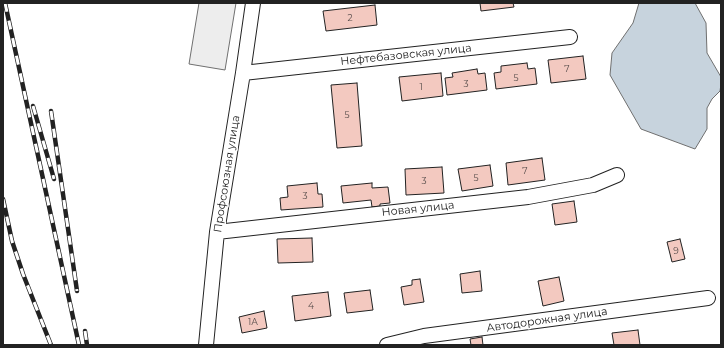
<!DOCTYPE html>
<meta charset="utf-8">
<style>
body{margin:0}
#map{position:relative;width:724px;height:348px;overflow:hidden;background:#fff;font-family:Montserrat,sans-serif}
canvas{display:block}
.frame{position:absolute;inset:0;border:4px solid #222;pointer-events:none}
</style>
<div id="map">
<canvas width="724" height="348"></canvas>
<div class="frame"></div>
</div>
<script>
const ctx = document.querySelector('canvas').getContext('2d');
ctx.lineJoin = 'round';
function paint(path, color) {
  ctx.fillStyle = color;
  ctx.fill(path, 'evenodd');
}
function shape(rows) {
  const path = new Path2D();
  for (const r of rows) {
    path.moveTo(r[0], r[1]);
    for (let i = 2; i < r.length; i += 2) path.lineTo(r[i], r[i + 1]);
  }
  return path;
}
function strokePath(path, color, width, dash) {
  ctx.strokeStyle = color;
  ctx.lineWidth = width;
  ctx.lineCap = dash ? 'butt' : 'round';
  ctx.setLineDash(dash || []);
  ctx.stroke(path);
}
function write(font, color, halo, rows, align = 'center') {
  ctx.font = font + ' Montserrat,sans-serif';
  ctx.lineWidth = 3;
  ctx.setLineDash([]);
  ctx.textBaseline = 'middle';
  ctx.strokeStyle = halo;
  ctx.fillStyle = color;
  for (const [text, x, y, turn = 0] of rows) {
    ctx.save();
    ctx.translate(x, y);
    ctx.rotate((+turn || 0) * Math.PI / 180);
    ctx.textAlign = isNaN(turn) ? turn : align;
    if (halo) ctx.strokeText(text, 0, 0);
    ctx.fillText(text, 0, 0);
    ctx.restore();
  }
}
const parking = shape([
 [199,3,236,3,225,70,189,64,199,3]
]);
paint(parking, '#ededed');
strokePath(parking, '#6f6f6f', 1);
const water = shape([
 [639,3,695,3,706,23,707,53,721,77,721,84,720,91,712,99,707,108,707,129,695,149,641,129,610,75,612,53,633,23,639,3]
]);
paint(water, '#c7d3dd');
strokePath(water, '#6f6f6f', 1);
const building = shape([
 [480,3,513,3,514,7,481,11,480,3],
 [375,5,377,25,326,31,323,11,375,5],
 [583,56,586,79,551,83,548,60,583,56],
 [527,63,528,69,535,68,537,84,496,89,494,73,501,72,501,66,527,63],
 [477,69,478,74,485,73,487,90,447,95,445,78,453,77,452,73,477,69],
 [441,73,443,96,402,101,399,77,441,73],
 [357,83,362,146,337,148,331,85,357,83],
 [542,158,545,180,508,185,506,163,542,158],
 [490,165,493,186,462,191,458,169,490,165],
 [442,167,444,193,406,195,405,169,442,167],
 [317,183,318,194,322,194,323,207,281,210,280,198,288,197,287,186,317,183],
 [372,183,372,188,388,187,390,203,380,204,380,206,372,207,371,200,343,203,341,186,372,183],
 [574,201,577,222,555,225,552,204,574,201],
 [312,238,313,262,278,263,277,239,312,238],
 [680,239,685,259,672,262,667,242,680,239],
 [480,271,482,291,462,293,460,274,480,271],
 [559,277,564,301,543,306,538,281,559,277],
 [420,279,424,302,404,305,401,287,412,285,412,280,420,279],
 [370,290,373,310,347,313,344,293,370,290],
 [328,292,331,316,295,321,292,296,328,292],
 [264,311,267,328,242,333,239,317,264,311],
 [638,330,640,345,614,345,612,333,638,330],
 [482,337,483,345,471,345,470,339,482,337]
]);
paint(building, '#f3c9c0');
strokePath(building, '#222', 1);
const minor = shape([
 [243,73,570,37],
 [217,232,528,197,593,185,617,175],
 [206,345,217,232,243,73,253,3],
 [387,345,424,336,708,298]
]);
strokePath(minor, '#222', 16);
strokePath(minor, '#fff', 14);
const rail = shape([
 [5,3,79,345],
 [33,106,54,179],
 [51,111,77,291],
 [3,199,12,241,23,274,51,345],
 [85,331,87,345]
]);
strokePath(rail, '#222', 4.5);
strokePath(rail, '#fff', 3, [9]);
write('9px', '#564c4a', null, [
 ["2",350,18],
 ["7",567,69],
 ["5",516,78],
 ["3",466,84],
 ["1",421,87],
 ["5",347,115],
 ["7",525,171],
 ["5",476,178],
 ["3",424,181],
 ["3",305,196],
 ["9",676,251],
 ["4",311,306],
 ["1А",253,322]
]);
write('11px', '#222', '#fff', [
 ["Нефтебазовская улица",406,55,-6],
 ["Профсоюзная улица",227,174,-81],
 ["Новая улица",418,209,-6],
 ["Автодорожная улица",547,320,-8]
]);
</script>
